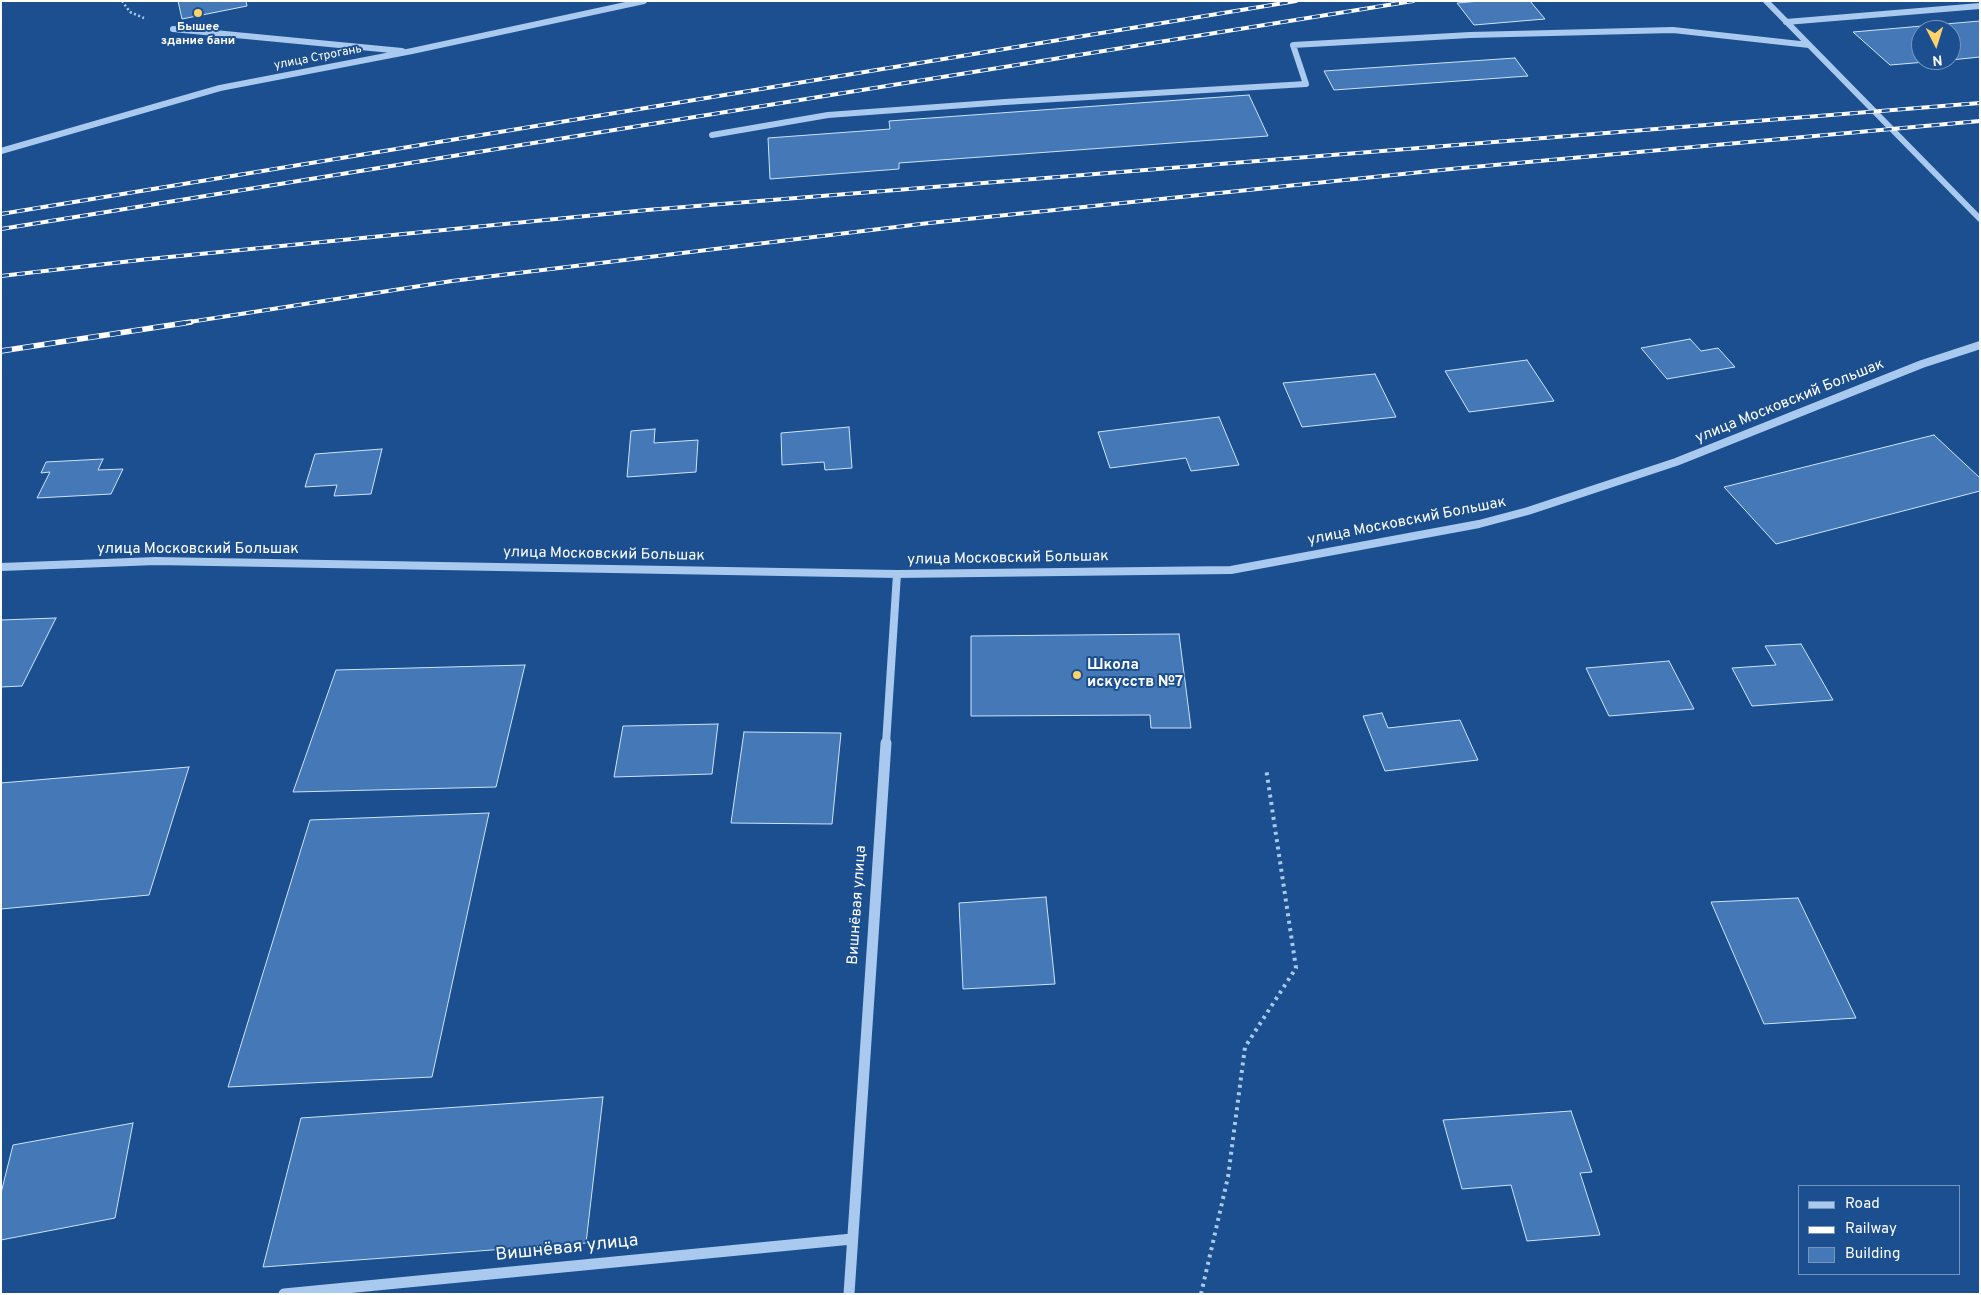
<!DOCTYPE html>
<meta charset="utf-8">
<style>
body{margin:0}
#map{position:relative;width:1981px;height:1295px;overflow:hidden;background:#1b4f8f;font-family:Overpass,sans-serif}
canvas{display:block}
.frame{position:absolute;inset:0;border:2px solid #fff;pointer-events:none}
.legend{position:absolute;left:1798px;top:1185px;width:162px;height:90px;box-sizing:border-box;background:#1b4f8f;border:1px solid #7695bc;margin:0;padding:6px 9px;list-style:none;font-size:15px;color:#fff}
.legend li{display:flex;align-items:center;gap:10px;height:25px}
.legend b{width:25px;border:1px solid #7695bc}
.north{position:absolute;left:1911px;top:20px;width:50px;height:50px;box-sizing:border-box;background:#1b4f8f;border:1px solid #7695bc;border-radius:50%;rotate:175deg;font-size:14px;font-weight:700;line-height:20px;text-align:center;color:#fff}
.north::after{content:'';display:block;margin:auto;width:18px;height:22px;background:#ffd166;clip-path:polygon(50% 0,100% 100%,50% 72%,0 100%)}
</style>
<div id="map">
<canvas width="1981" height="1295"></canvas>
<div class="frame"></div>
<ul class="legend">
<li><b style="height:6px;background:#a9c9ee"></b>Road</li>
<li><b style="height:6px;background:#fff"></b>Railway</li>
<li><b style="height:14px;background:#4478b7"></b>Building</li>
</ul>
<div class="north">N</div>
</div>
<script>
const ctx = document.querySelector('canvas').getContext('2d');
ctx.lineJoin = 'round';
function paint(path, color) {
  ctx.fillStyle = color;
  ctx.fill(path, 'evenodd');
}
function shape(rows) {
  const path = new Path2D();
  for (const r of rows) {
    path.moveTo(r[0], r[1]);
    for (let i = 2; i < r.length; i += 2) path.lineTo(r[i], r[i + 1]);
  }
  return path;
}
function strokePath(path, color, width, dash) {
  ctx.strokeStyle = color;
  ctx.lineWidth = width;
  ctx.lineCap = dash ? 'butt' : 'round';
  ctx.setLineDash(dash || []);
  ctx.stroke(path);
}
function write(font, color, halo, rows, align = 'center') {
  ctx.font = font + ' Overpass,sans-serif';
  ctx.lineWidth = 4;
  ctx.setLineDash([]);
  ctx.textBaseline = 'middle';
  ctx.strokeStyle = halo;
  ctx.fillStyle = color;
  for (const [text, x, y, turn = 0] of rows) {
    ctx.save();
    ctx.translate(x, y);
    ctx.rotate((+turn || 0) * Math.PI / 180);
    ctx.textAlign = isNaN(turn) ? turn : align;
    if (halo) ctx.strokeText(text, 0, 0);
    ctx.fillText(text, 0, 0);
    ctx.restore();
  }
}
const building = shape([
 [178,1,246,1,247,6,182,19,178,1],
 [1481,1,1530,1,1545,19,1474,25,1457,3,1481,1],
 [1980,21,1980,57,1951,60,1951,30,1921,30,1921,60,1950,60,1890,65,1853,32,1980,21],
 [1515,58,1528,76,1334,90,1324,71,1515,58],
 [1249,95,1268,136,899,163,899,169,770,179,768,138,890,129,889,121,1249,95],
 [1690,339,1701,351,1718,348,1735,367,1667,379,1641,348,1690,339],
 [1527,360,1554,401,1469,412,1445,371,1527,360],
 [1375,374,1396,417,1302,427,1283,383,1375,374],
 [1219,417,1239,465,1191,471,1186,458,1110,468,1098,432,1219,417],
 [849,427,852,468,825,470,824,462,782,465,781,433,849,427],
 [655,429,654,443,698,440,696,472,627,477,631,431,655,429],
 [1934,435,1980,478,1980,491,1776,544,1724,487,1934,435],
 [382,449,371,494,334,496,337,485,305,487,315,454,382,449],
 [103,459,98,470,123,469,111,494,37,498,50,472,41,473,46,462,103,459],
 [56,618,22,686,1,687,1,620,56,618],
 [1179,634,1191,728,1151,728,1150,715,971,716,971,636,1179,634],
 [1801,644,1833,700,1752,706,1732,668,1776,665,1765,646,1801,644],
 [1669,661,1694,709,1609,716,1586,668,1669,661],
 [525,665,496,787,293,792,336,670,525,665],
 [1382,713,1388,728,1460,720,1478,760,1385,771,1363,716,1382,713],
 [718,724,712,774,614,777,623,726,718,724],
 [744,732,841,733,832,824,731,823,744,732],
 [189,767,149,895,1,909,1,783,189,767],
 [489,813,432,1077,228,1087,310,820,489,813],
 [1046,897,1055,984,963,989,959,903,1046,897],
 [1798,898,1856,1018,1764,1024,1711,902,1798,898],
 [603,1097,586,1243,263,1267,301,1118,603,1097],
 [1571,1111,1592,1172,1580,1173,1600,1235,1527,1241,1511,1185,1462,1189,1443,1120,1571,1111],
 [133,1123,115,1218,1,1240,1,1193,13,1145,133,1123]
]);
paint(building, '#4478b7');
strokePath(building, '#cfe3fa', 1);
strokePath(shape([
 [122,1,130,12,144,18]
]), '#a9c9ee', 2.5, [2, 2.5]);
strokePath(shape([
 [1201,1294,1228,1177,1245,1047,1296,968,1266,768]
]), '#a9c9ee', 4, [3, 4.5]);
strokePath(shape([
 [1766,1,1980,219],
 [1786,22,1980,6],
 [173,29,402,51],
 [712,135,828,115,1005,102,1306,84,1293,45,1470,35,1673,30,1809,45],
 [1,151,220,88,412,51,644,1]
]), '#a9c9ee', 6);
strokePath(shape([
 [1,567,156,561,897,574,1231,570,1479,524,1528,511,1676,462,1922,364,1980,345],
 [886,744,897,574]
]), '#a9c9ee', 8);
strokePath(shape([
 [284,1294,852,1239],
 [849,1294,886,743]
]), '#a9c9ee', 11);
const railFar1 = shape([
 [1,214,1296,1],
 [1,229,1413,1],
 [1,276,149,259,647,210,1980,103],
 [183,323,452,281,929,223,1451,169,1980,121]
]);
const rail = shape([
 [1,351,191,322]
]);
strokePath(railFar1, '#fff', 4);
strokePath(rail, '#fff', 5.5);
strokePath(railFar1, '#1b4f8f', 2.5, [8]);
strokePath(rail, '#1b4f8f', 4, [11]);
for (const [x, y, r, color] of [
 [198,13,5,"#ffd166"],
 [1077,675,5,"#ffd166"]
]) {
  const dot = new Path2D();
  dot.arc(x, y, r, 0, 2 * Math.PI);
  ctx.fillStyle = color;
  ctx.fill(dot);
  strokePath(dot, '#1b4f8f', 2);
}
write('bold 12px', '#fff', '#1b4f8f', [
 ["Бышее",198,28],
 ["здание бани",198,42]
]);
write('12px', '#fff', '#1b4f8f', [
 ["улица Строгань",318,58,-11]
]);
write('15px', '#fff', '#1b4f8f', [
 ["улица Московский Большак",1790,402,-22],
 ["улица Московский Большак",1407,522,-11],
 ["улица Московский Большак",198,550],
 ["улица Московский Большак",604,555,1],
 ["улица Московский Большак",1008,559,-1],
 ["Вишнёвая улица",858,905,-86]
]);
write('bold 15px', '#fff', '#1b4f8f', [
 ["Школа",1087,666],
 ["искусств №7",1087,683]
], 'left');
write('18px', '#fff', '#1b4f8f', [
 ["Вишнёвая улица",567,1249,-6]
]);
</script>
